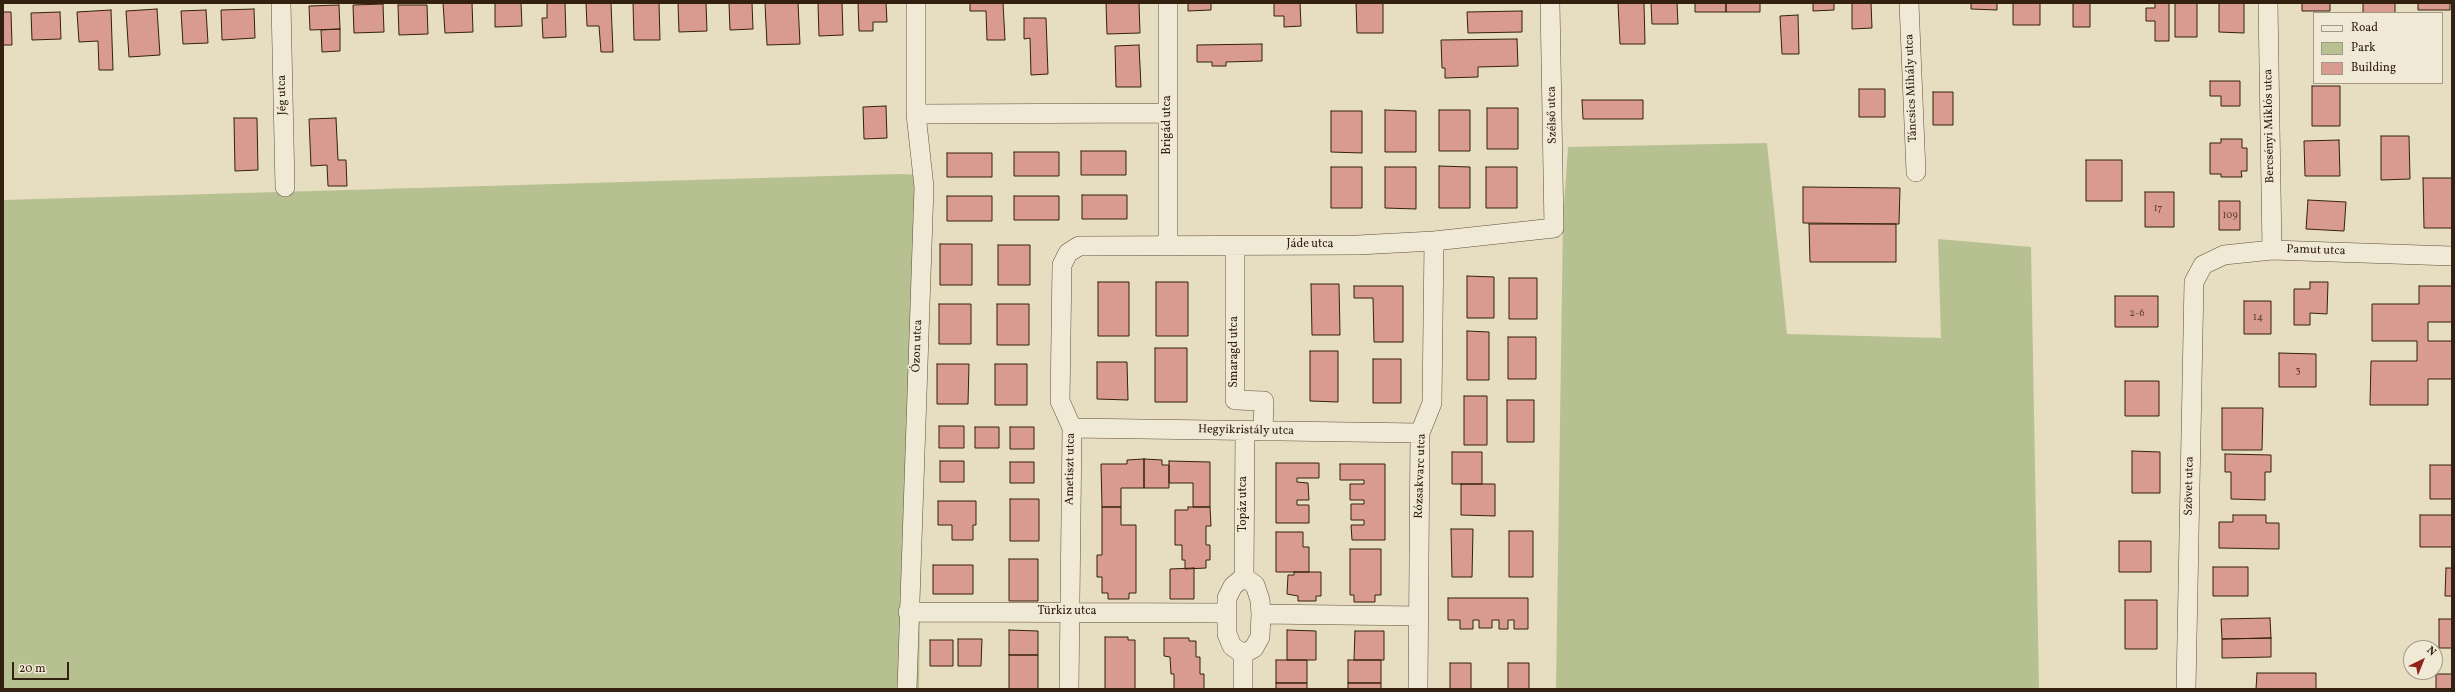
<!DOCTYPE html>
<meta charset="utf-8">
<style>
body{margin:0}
#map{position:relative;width:2455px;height:692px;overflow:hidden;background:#e7ddc0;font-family:Vollkorn,serif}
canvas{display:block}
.frame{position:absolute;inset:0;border:4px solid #34200f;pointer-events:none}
.legend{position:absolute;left:2313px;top:12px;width:130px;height:72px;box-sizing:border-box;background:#efe9d6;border:1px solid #a49986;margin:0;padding:5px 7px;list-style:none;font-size:12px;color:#34200f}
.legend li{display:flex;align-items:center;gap:8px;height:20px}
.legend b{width:20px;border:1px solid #a49986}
.north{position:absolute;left:2403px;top:640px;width:40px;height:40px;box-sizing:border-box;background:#efe9d6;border:1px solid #a49986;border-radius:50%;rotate:43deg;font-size:11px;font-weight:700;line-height:16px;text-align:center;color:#34200f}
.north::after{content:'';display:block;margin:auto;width:14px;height:18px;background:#8f2418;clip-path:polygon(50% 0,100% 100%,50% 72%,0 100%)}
.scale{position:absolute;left:12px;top:662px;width:57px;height:18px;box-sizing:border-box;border:2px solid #34200f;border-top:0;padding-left:5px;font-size:12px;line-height:14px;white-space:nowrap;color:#34200f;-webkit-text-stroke:3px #efe9d6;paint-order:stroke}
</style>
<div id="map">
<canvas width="2455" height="692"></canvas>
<div class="frame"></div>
<ul class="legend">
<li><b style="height:5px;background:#efe9d6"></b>Road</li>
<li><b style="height:11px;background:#b7c091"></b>Park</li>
<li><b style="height:11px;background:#d99b8f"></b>Building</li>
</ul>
<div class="north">N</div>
<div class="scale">20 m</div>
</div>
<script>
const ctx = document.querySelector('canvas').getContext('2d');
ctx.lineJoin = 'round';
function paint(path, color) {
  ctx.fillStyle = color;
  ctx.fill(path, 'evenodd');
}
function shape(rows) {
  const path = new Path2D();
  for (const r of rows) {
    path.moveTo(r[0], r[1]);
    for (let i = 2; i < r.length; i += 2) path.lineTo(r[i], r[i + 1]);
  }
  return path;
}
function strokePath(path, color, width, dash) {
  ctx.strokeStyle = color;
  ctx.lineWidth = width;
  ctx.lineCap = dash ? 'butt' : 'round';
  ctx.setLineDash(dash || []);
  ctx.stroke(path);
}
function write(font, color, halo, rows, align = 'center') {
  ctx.font = font + ' Vollkorn,serif';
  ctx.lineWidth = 3;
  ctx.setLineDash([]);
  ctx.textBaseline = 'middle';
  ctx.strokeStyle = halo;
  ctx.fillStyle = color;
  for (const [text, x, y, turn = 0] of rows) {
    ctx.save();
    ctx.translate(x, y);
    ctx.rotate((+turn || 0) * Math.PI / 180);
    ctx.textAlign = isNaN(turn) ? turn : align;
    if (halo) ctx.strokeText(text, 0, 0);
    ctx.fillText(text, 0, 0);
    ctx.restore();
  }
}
paint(shape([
 [1767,143,1787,334,1941,338,1938,239,2031,247,2039,689,1556,689,1563,221,1568,147],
 [899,174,926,175,919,689,3,689,3,200]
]), '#b7c091');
const building = shape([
 [443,3,472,3,473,32,445,33,443,3],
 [495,3,521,3,522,26,495,27,495,3],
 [547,3,565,3,566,37,543,38,542,18,547,18,547,3],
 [586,3,611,3,613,52,601,52,599,26,587,26,586,3],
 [633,3,659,3,660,40,634,40,633,3],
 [678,3,706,3,707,31,679,32,678,3],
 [729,3,752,3,753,29,730,30,729,3],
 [765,3,798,3,800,44,767,45,765,3],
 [818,3,842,3,843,35,819,36,818,3],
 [858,3,886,3,887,22,873,22,873,31,859,31,858,3],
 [970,3,1003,3,1005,40,987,40,986,11,970,11,970,3],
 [1106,3,1139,3,1140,33,1107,34,1106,3],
 [1188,3,1211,3,1211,10,1188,11,1188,3],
 [1274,3,1300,3,1301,26,1284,27,1284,16,1274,16,1274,3],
 [1356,3,1383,3,1383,33,1357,33,1356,3],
 [1618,3,1644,3,1645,44,1620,44,1618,3],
 [1651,3,1677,3,1678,24,1652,24,1651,3],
 [1695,3,1726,3,1726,12,1695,12,1695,3],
 [1726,3,1760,3,1760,12,1726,12,1726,3],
 [1813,3,1834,3,1834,10,1813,11,1813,3],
 [1852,3,1871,3,1872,28,1852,29,1852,3],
 [1971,3,1997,3,1997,10,1971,9,1971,3],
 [2013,3,2040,3,2040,25,2013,25,2013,3],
 [2073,3,2090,3,2090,27,2073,27,2073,3],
 [2155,3,2169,3,2169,41,2155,41,2155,21,2146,21,2146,8,2155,8,2155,3],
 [2175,3,2197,3,2197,37,2175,37,2175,3],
 [2219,3,2244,3,2244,33,2219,32,2219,3],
 [2302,3,2330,3,2330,11,2302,11,2302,3],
 [2363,3,2395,3,2395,13,2363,13,2363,3],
 [2418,3,2450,3,2450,10,2418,10,2418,3],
 [383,4,384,32,354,33,353,5,383,4],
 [339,5,340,29,310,30,309,6,339,5],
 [398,5,427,5,428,34,399,35,398,5],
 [157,9,160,55,129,57,126,11,157,9],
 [254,9,255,38,222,40,221,10,254,9],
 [111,10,113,70,99,70,98,41,79,42,77,12,111,10],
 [206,10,208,43,183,44,181,11,206,10],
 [1522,11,1522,32,1468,33,1467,12,1522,11],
 [3,12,11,12,12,45,3,45,3,12],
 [60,12,61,39,32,40,31,13,60,12],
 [1798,15,1799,54,1782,54,1780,16,1798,15],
 [1024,18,1046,18,1048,74,1031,75,1030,38,1024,39,1024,18],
 [340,29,340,51,322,52,321,30,340,29],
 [1517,39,1518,66,1478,67,1478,77,1445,78,1445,68,1442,68,1441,40,1517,39],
 [1262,44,1262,61,1226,62,1226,66,1212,66,1212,62,1197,62,1197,45,1262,44],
 [1139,45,1141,87,1116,87,1115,46,1139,45],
 [2210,81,2240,81,2240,106,2221,106,2221,96,2210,96,2210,81],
 [2312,86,2340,86,2340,126,2312,126,2312,86],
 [1859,89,1885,89,1885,117,1859,117,1859,89],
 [1933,92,1953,92,1953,125,1933,125,1933,92],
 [1582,100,1643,100,1643,119,1583,119,1582,100],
 [886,106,887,138,864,139,863,107,886,106],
 [1487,108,1518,108,1518,149,1487,149,1487,108],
 [1385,110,1416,111,1416,152,1385,152,1385,110],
 [1439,110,1470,110,1470,151,1439,151,1439,110],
 [1331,111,1362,111,1362,153,1331,152,1331,111],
 [234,118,257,118,258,170,235,171,234,118],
 [336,118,338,160,346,160,347,186,328,186,327,165,311,166,309,119,336,118],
 [2381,136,2409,136,2410,179,2381,180,2381,136],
 [2221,139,2242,139,2242,148,2247,148,2247,171,2241,171,2242,177,2221,177,2221,174,2210,174,2210,143,2221,143,2221,139],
 [2339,140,2340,176,2305,176,2304,141,2339,140],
 [1081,151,1126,151,1126,175,1081,175,1081,151],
 [1014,152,1059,152,1059,176,1014,176,1014,152],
 [947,153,992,153,992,177,947,177,947,153],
 [2086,160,2122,160,2122,201,2086,201,2086,160],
 [1439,166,1470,167,1470,208,1439,208,1439,166],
 [1331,167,1362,167,1362,208,1331,208,1331,167],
 [1385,167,1416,167,1416,209,1385,208,1385,167],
 [1486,167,1517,167,1517,208,1486,208,1486,167],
 [2423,178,2452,178,2452,228,2424,228,2423,178],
 [1803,187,1900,188,1899,224,1803,223,1803,187],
 [2145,192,2174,192,2174,227,2145,227,2145,192],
 [1082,195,1127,195,1127,219,1082,219,1082,195],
 [947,196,992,196,992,221,947,221,947,196],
 [1014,196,1059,196,1059,220,1014,220,1014,196],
 [2308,200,2346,202,2344,231,2306,229,2308,200],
 [2219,201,2240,201,2240,230,2219,230,2219,201],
 [1809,224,1896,224,1896,262,1810,262,1809,224],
 [940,244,972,244,972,285,940,285,940,244],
 [998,245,1030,245,1030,285,998,285,998,245],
 [1467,276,1494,277,1494,318,1467,318,1467,276],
 [1509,278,1537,278,1537,319,1509,319,1509,278],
 [1098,282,1129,282,1129,336,1098,336,1098,282],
 [1156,282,1188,282,1188,336,1156,336,1156,282],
 [2310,282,2328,282,2327,314,2310,313,2310,325,2294,325,2294,289,2310,289,2310,282],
 [1311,284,1339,284,1340,335,1312,335,1311,284],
 [1354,286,1403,286,1403,342,1374,342,1373,298,1354,298,1354,286],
 [2419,286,2452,286,2452,322,2428,322,2428,341,2452,341,2452,379,2428,379,2428,405,2370,405,2371,361,2417,361,2417,341,2372,341,2372,304,2419,304,2419,286],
 [2115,296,2158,296,2158,327,2115,327,2115,296],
 [2244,301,2271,301,2271,334,2244,334,2244,301],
 [939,304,971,304,971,344,939,344,939,304],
 [997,304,1029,304,1029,345,997,345,997,304],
 [1467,331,1489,332,1489,380,1467,380,1467,331],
 [1508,337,1536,337,1536,379,1508,379,1508,337],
 [1155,348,1187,348,1187,402,1155,402,1155,348],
 [1310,351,1338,351,1338,402,1310,401,1310,351],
 [2279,353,2316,354,2316,387,2279,387,2279,353],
 [1373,359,1401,359,1401,403,1373,403,1373,359],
 [1097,362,1127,362,1128,400,1097,399,1097,362],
 [937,364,969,364,968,404,937,404,937,364],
 [995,364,1027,364,1027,405,995,405,995,364],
 [2125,381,2159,381,2159,416,2125,416,2125,381],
 [1464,396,1487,396,1487,445,1464,445,1464,396],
 [1507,400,1534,400,1534,442,1507,442,1507,400],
 [2222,408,2263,408,2262,450,2222,450,2222,408],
 [939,426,964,426,964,448,939,448,939,426],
 [975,427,999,427,999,448,975,448,975,427],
 [1010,427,1034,427,1034,449,1010,449,1010,427],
 [2132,451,2160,452,2160,493,2132,493,2132,451],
 [1452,452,1482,452,1482,484,1452,484,1452,452],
 [2225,454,2271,455,2271,472,2265,472,2265,500,2231,499,2231,472,2225,472,2225,454],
 [1144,459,1162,460,1162,465,1169,465,1169,488,1144,488,1144,459],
 [1144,459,1144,488,1121,488,1121,507,1102,507,1101,464,1127,464,1127,460,1144,459],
 [940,461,964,461,964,482,940,482,940,461],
 [1169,461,1210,462,1210,507,1193,507,1193,483,1169,483,1169,461],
 [1010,462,1034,462,1034,483,1010,483,1010,462],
 [1276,463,1319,463,1319,478,1297,478,1297,482,1308,483,1309,500,1297,500,1297,505,1309,505,1309,523,1276,523,1276,463],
 [1340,464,1385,464,1385,540,1352,540,1351,525,1364,525,1364,520,1351,520,1351,504,1364,504,1364,500,1350,500,1350,484,1364,484,1364,480,1340,480,1340,464],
 [2430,465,2452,465,2452,499,2430,499,2430,465],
 [1461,484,1495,484,1495,516,1461,515,1461,484],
 [1010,499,1039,499,1039,541,1010,541,1010,499],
 [938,501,976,501,976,525,973,525,973,540,952,540,952,525,938,525,938,501],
 [1102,507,1121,507,1121,525,1136,525,1136,593,1129,593,1129,599,1108,599,1108,593,1102,593,1102,577,1097,577,1097,555,1102,555,1102,507],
 [1188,507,1210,507,1211,526,1206,526,1206,545,1210,545,1210,560,1206,560,1206,568,1185,569,1185,560,1182,560,1182,545,1175,545,1175,510,1188,510,1188,507],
 [2233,515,2266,515,2266,523,2279,523,2279,549,2219,548,2219,522,2233,522,2233,515],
 [2420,515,2452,515,2452,547,2420,547,2420,515],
 [1451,529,1473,529,1472,577,1452,577,1451,529],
 [1509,531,1533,531,1533,577,1509,577,1509,531],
 [1276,532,1303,532,1303,547,1309,547,1309,572,1276,572,1276,532],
 [2119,541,2151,541,2151,572,2119,572,2119,541],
 [1350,549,1381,549,1381,595,1375,595,1375,602,1354,602,1354,595,1350,595,1350,549],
 [1009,559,1038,559,1038,601,1009,601,1009,559],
 [933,565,973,565,973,594,933,594,933,565],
 [2213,567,2248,567,2248,596,2213,596,2213,567],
 [1194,568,1194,599,1170,599,1170,569,1194,568],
 [2446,568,2452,568,2452,596,2445,596,2446,568],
 [1294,572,1321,572,1321,596,1316,596,1316,601,1298,601,1298,596,1287,594,1288,575,1294,575,1294,572],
 [1448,598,1528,598,1528,629,1514,629,1514,620,1508,620,1508,629,1499,629,1499,620,1492,620,1492,628,1479,628,1479,620,1473,620,1473,629,1460,629,1460,620,1448,620,1448,598],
 [2125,600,2157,600,2157,649,2125,649,2125,600],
 [2270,618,2271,638,2222,639,2221,619,2270,618],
 [2439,619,2452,619,2452,648,2439,648,2439,619],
 [1009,630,1038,631,1038,655,1009,655,1009,630],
 [1287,630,1316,631,1316,660,1287,660,1287,630],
 [1355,631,1384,631,1384,660,1354,660,1355,631],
 [1105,637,1128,637,1128,640,1135,640,1135,689,1105,689,1105,637],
 [1164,638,1189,638,1189,641,1196,641,1196,657,1200,657,1200,674,1204,674,1204,689,1174,689,1174,674,1171,674,1170,657,1164,656,1164,638],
 [2271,638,2271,657,2222,658,2222,639,2271,638],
 [958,639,982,639,981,666,958,666,958,639],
 [930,640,953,640,953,666,930,666,930,640],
 [1009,655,1038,655,1038,689,1009,689,1009,655],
 [1276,660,1307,660,1307,683,1276,683,1276,660],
 [1348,660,1381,660,1381,683,1348,683,1348,660],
 [1450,663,1471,663,1471,689,1450,689,1450,663],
 [1508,663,1529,663,1529,689,1508,689,1508,663],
 [2257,673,2316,673,2316,689,2256,689,2257,673],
 [2436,674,2452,674,2452,689,2436,689,2436,674],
 [1276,683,1307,683,1307,689,1276,689,1276,683],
 [1348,683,1381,683,1381,689,1348,689,1348,683]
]);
paint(building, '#d99b8f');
strokePath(building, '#34200f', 1);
const minor = shape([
 [281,3,285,187],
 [1168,3,1168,246],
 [1909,3,1916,172],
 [2268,3,2272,250],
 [916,114,1168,113],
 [1235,245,1235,400,1264,401,1263,431],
 [1072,428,1420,433],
 [908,612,1227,613],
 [1261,614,1419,616],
 [1243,654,1254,648,1260,637,1261,614,1260,600,1255,585,1244,577],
 [907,689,924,187,916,114,916,3],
 [1069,689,1072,428,1060,401,1062,265,1068,253,1079,246,1358,245,1434,241,1554,228,1550,3],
 [1243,689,1243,654,1232,646,1227,634,1227,598,1233,586,1244,577,1245,431],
 [1418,689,1420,433,1432,403,1434,241],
 [2186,689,2194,282,2203,265,2224,255,2272,250,2452,256]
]);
strokePath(minor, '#614f3b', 20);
strokePath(minor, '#efe9d6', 19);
write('10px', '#5d3f2f', null, [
 ["17",2158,209],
 ["109",2230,216],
 ["2-6",2137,314],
 ["14",2258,318],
 ["3",2298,371]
]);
write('12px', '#34200f', '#efe9d6', [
 ["Táncsics Mihály utca",1912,88,-92],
 ["Jég utca",283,95,-91],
 ["Szélső utca",1553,115,-91],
 ["Brigád utca",1168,125,-90],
 ["Bercsényi Miklós utca",2270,126,-91],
 ["Jáde utca",1310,245],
 ["Pamut utca",2316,251,2],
 ["Ózon utca",918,346,-88],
 ["Smaragd utca",1235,352,-90],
 ["Hegyikristály utca",1246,431,1],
 ["Ametiszt utca",1071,469,-89],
 ["Rózsakvarc utca",1421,476,-88],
 ["Szövet utca",2190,486,-89],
 ["Topáz utca",1244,504,-90],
 ["Türkiz utca",1067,612]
]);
</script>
